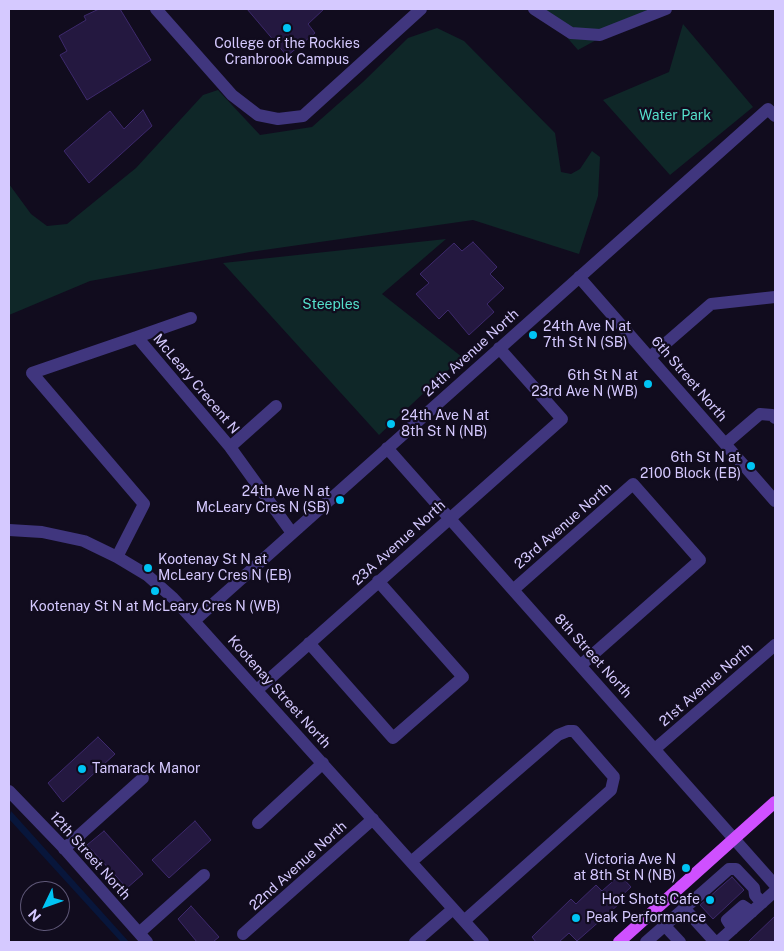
<!DOCTYPE html>
<style>
body{margin:0}
#map{position:relative;width:784px;height:951px;overflow:hidden;background:#110c1e;font-family:"Public Sans",sans-serif}
canvas{display:block}
.frame{position:absolute;inset:0;border:10px solid #d5c9ff;pointer-events:none}
.north{position:absolute;left:20px;top:881px;width:50px;height:50px;box-sizing:border-box;background:#110c1e;border:1px solid #5f5878;border-radius:50%;rotate:228deg;font-size:14px;font-weight:700;line-height:20px;text-align:center;color:#d5c9ff}
.north::after{content:'';display:block;margin:auto;width:18px;height:22px;background:#00c4f4;clip-path:polygon(50% 0,100% 100%,50% 72%,0 100%)}
</style>
<div id="map">
<canvas width="784" height="951"></canvas>
<div class="frame"></div>
<div class="north">N</div>
</div>
<script>
const ctx = document.querySelector('canvas').getContext('2d');
ctx.lineJoin = 'round';
function paint(path, color) {
  ctx.fillStyle = color;
  ctx.fill(path, 'evenodd');
}
function shape(rows) {
  const path = new Path2D();
  for (const r of rows) {
    path.moveTo(r[0], r[1]);
    for (let i = 2; i < r.length; i += 2) path.lineTo(r[i], r[i + 1]);
  }
  return path;
}
function strokePath(path, color, width, dash) {
  ctx.strokeStyle = color;
  ctx.lineWidth = width;
  ctx.lineCap = dash ? 'butt' : 'round';
  ctx.setLineDash(dash || []);
  ctx.stroke(path);
}
function write(font, color, halo, rows, align = 'center') {
  ctx.font = font + ' "Public Sans",sans-serif';
  ctx.lineWidth = 4.5;
  ctx.setLineDash([]);
  ctx.textBaseline = 'middle';
  ctx.strokeStyle = halo;
  ctx.fillStyle = color;
  for (const [text, x, y, turn = 0] of rows) {
    ctx.save();
    ctx.translate(x, y);
    ctx.rotate((+turn || 0) * Math.PI / 180);
    ctx.textAlign = isNaN(turn) ? turn : align;
    if (halo) ctx.strokeText(text, 0, 0);
    ctx.fillText(text, 0, 0);
    ctx.restore();
  }
}
paint(shape([
 [542,9,653,9,578,50],
 [683,24,753,107,670,175,603,100,669,72],
 [437,28,464,41,555,133,561,172,571,174,580,169,592,151,600,157,598,196,579,254,473,220,250,252,90,281,9,315,9,184,31,214,47,226,67,224,136,168,203,95,218,90,260,135,312,127,363,82,408,38],
 [446,239,382,294,462,357,379,435,223,263]
]), '#0f2728');
paint(shape([
 [11,811,129,942,121,942,9,819]
]), '#08163b');
const building = shape([
 [99,9,120,9,151,60,87,100,60,55,67,51,59,36,86,20,84,16,99,9],
 [247,9,324,9,308,24,315,33,287,56,247,9],
 [143,110,152,126,89,183,64,151,110,111,124,129,143,110],
 [473,242,497,267,490,274,504,288,487,304,494,312,469,335,448,310,439,319,416,294,429,283,420,274,454,243,462,251,473,242],
 [98,737,115,754,63,802,48,783,98,737],
 [195,821,211,840,169,878,152,860,195,821],
 [104,831,143,874,127,888,87,845,104,831],
 [620,875,631,887,616,901,619,904,577,941,569,933,559,942,536,942,532,937,571,899,576,904,596,885,602,891,620,875],
 [732,877,744,890,713,919,700,905,732,877],
 [191,906,219,937,213,942,197,942,178,919,191,906],
 [775,916,775,942,748,942,775,916]
]);
paint(building, '#241840');
strokePath(building, '#3d296c', 1);
strokePath(shape([
 [156,9,232,95,258,115,278,119,303,116,421,9],
 [534,9,571,33,600,35,666,9],
 [579,277,775,501],
 [137,337,191,318],
 [650,357,711,304,775,297],
 [725,444,760,414,772,415,775,418],
 [230,447,276,406],
 [387,448,775,885],
 [9,530,42,532,84,541,117,557,147,575,173,598,194,621,483,942],
 [117,557,144,504,32,373,137,337,230,447,292,533],
 [513,590,633,484,700,560,581,665],
 [194,621,768,109,775,116],
 [309,643,393,738,463,677,378,581],
 [257,690,562,419,499,348],
 [656,748,775,645],
 [9,791,62,846,147,942],
 [258,823,323,763],
 [64,849,143,778],
 [411,862,558,735,568,731,574,731,614,777,611,790,464,921],
 [685,909,715,942],
 [665,926,680,942],
 [733,929,727,920,743,906,752,912],
 [139,933,204,875],
 [243,934,373,819],
 [415,942,453,909],
 [646,942,729,869,736,869,754,888,755,895,762,903],
 [718,942,775,891]
]), '#40367e', 12);
strokePath(shape([
 [619,942,775,802]
]), '#cf50ff', 12);
for (const [x, y, r, color] of [
 [287,28,5,"#00c4f4"],
 [533,335,5,"#00c4f4"],
 [648,384,5,"#00c4f4"],
 [391,424,5,"#00c4f4"],
 [751,466,5,"#00c4f4"],
 [340,500,5,"#00c4f4"],
 [148,568,5,"#00c4f4"],
 [155,591,5,"#00c4f4"],
 [82,769,5,"#00c4f4"],
 [686,868,5,"#00c4f4"],
 [710,900,5,"#00c4f4"],
 [576,918,5,"#00c4f4"]
]) {
  const dot = new Path2D();
  dot.arc(x, y, r, 0, 2 * Math.PI);
  ctx.fillStyle = color;
  ctx.fill(dot);
  strokePath(dot, '#110c1e', 2);
}
write('14px', '#d5c9ff', '#110c1e', [
 ["College of the Rockies",287,44,"center"],
 ["Cranbrook Campus",287,60,"center"],
 ["24th Ave N at",543,327],
 ["7th St N (SB)",543,343],
 ["6th St N at",638,376,"right"],
 ["23rd Ave N (WB)",638,392,"right"],
 ["24th Ave N at",401,416],
 ["8th St N (NB)",401,432],
 ["6th St N at",741,458,"right"],
 ["2100 Block (EB)",741,474,"right"],
 ["24th Ave N at",330,492,"right"],
 ["McLeary Cres N (SB)",330,508,"right"],
 ["Kootenay St N at",158,560],
 ["McLeary Cres N (EB)",158,576],
 ["Kootenay St N at McLeary Cres N (WB)",155,607,"center"],
 ["Tamarack Manor",92,769],
 ["Victoria Ave N",676,860,"right"],
 ["at 8th St N (NB)",676,876,"right"],
 ["Hot Shots Cafe",700,900,"right"],
 ["Peak Performance",586,918]
], 'left');
write('14px', '#55dfcb', '#110c1e', [
 ["Water Park",675,116],
 ["Steeples",331,305]
]);
write('14px', '#d5c9ff', '#110c1e', [
 ["24th Avenue North",471,353,-42],
 ["6th Street North",689,379,49],
 ["McLeary Crecent N",196,384,50],
 ["23rd Avenue North",563,526,-41],
 ["23A Avenue North",399,543,-42],
 ["8th Street North",593,656,48],
 ["21st Avenue North",706,685,-41],
 ["Kootenay Street North",279,692,48],
 ["12th Street North",90,856,48],
 ["22nd Avenue North",298,866,-42]
]);
</script>
